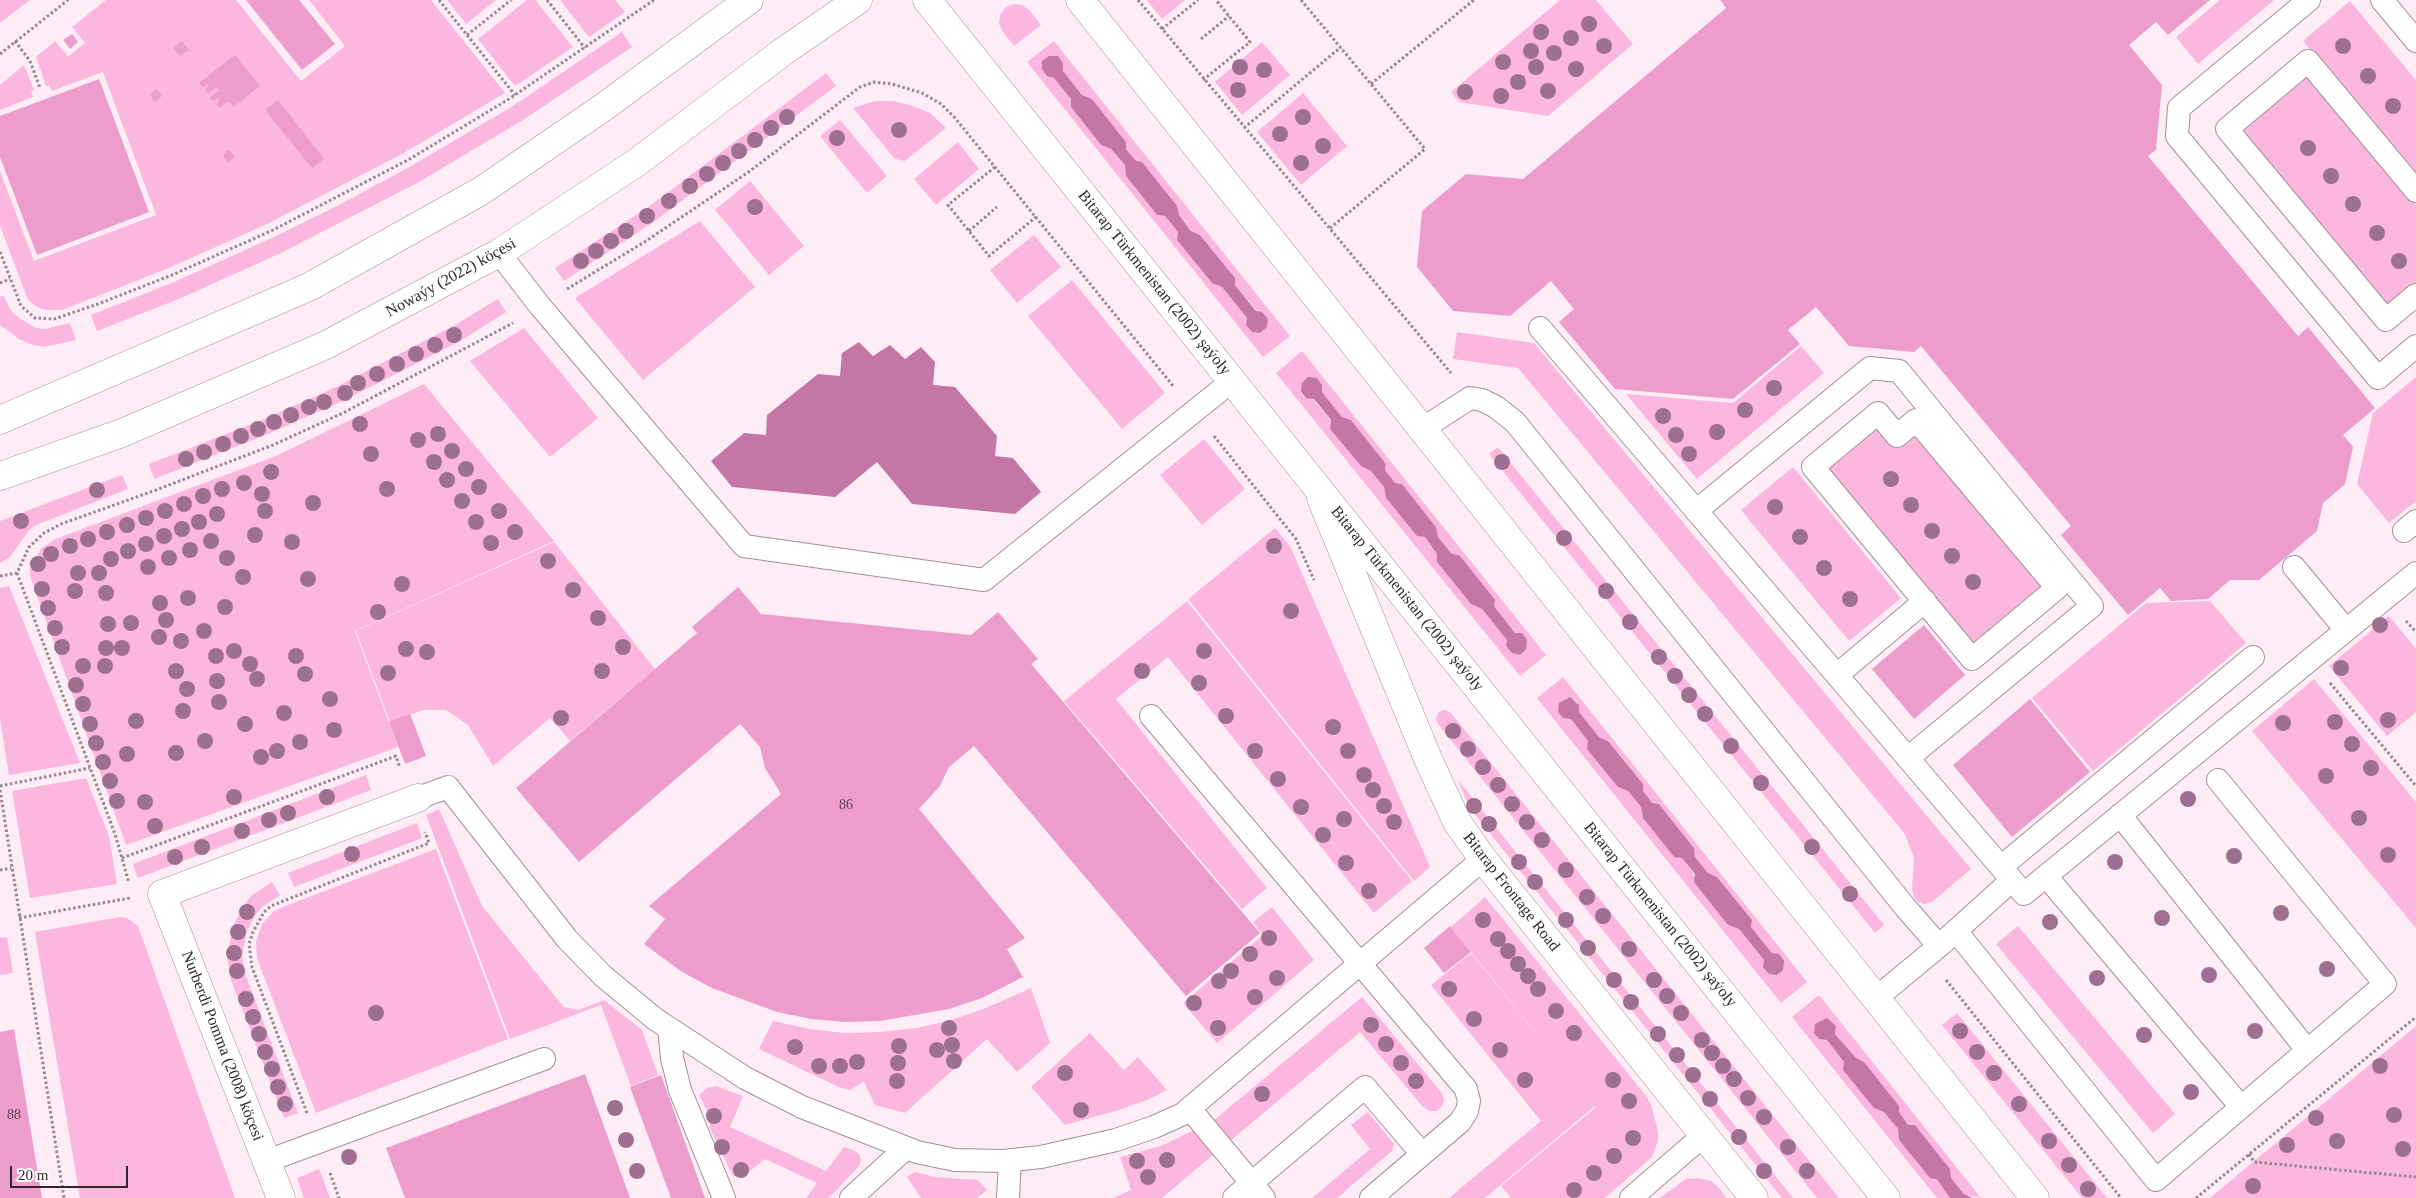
<!DOCTYPE html>
<meta charset="utf-8">
<style>
body{margin:0}
#map{position:relative;width:2416px;height:1198px;overflow:hidden;background:#feedf6;font-family:"Times New Roman",serif}
canvas{display:block}
.scale{position:absolute;left:10px;top:1166px;width:118px;height:22px;box-sizing:border-box;border:2px solid #2f272c;border-top:0;padding-left:6px;font-size:15px;line-height:18px;white-space:nowrap;color:#2f272c;-webkit-text-stroke:4px #fff;paint-order:stroke}
</style>
<div id="map">
<canvas width="2416" height="1198"></canvas>
<div class="scale">20 m</div>
</div>
<script>
const ctx = document.querySelector('canvas').getContext('2d');
ctx.lineJoin = 'round';
function paint(path, color) {
  ctx.fillStyle = color;
  ctx.fill(path, 'evenodd');
}
function shape(rows) {
  const path = new Path2D();
  for (const r of rows) {
    path.moveTo(r[0], r[1]);
    for (let i = 2; i < r.length; i += 2) path.lineTo(r[i], r[i + 1]);
  }
  return path;
}
function strokePath(path, color, width, dash) {
  ctx.strokeStyle = color;
  ctx.lineWidth = width;
  ctx.lineCap = dash ? 'butt' : 'round';
  ctx.setLineDash(dash || []);
  ctx.stroke(path);
}
function write(font, color, halo, rows, align = 'center') {
  ctx.font = font + ' "Times New Roman",serif';
  ctx.lineWidth = 4.5;
  ctx.setLineDash([]);
  ctx.textBaseline = 'middle';
  ctx.strokeStyle = halo;
  ctx.fillStyle = color;
  for (const [text, x, y, turn = 0] of rows) {
    ctx.save();
    ctx.translate(x, y);
    ctx.rotate((+turn || 0) * Math.PI / 180);
    ctx.textAlign = isNaN(turn) ? turn : align;
    if (halo) ctx.strokeText(text, 0, 0);
    ctx.fillText(text, 0, 0);
    ctx.restore();
  }
}
paint(shape([
 [0,0,30,0,0,23],
 [106,0,236,0,301,81,345,46,309,0,431,0,505,93,404,153,267,224,169,268,95,297,62,310,46,310,37,307,28,300,0,226,0,171,34,261,156,215,103,72,52,91,49,85,46,86,36,57,55,41,68,57,85,43,72,27],
 [447,0,496,0,466,24],
 [527,0,535,0,573,47,515,86,478,39],
 [560,0,615,0,625,12,589,37],
 [1147,0,1185,0,1162,19],
 [1560,0,1596,0,1633,44,1548,116,1459,102,1451,92],
 [2220,0,2274,0,2198,64,2176,37],
 [2350,1,2416,80,2416,174,2414,175,2303,41],
 [1014,4,1022,5,1029,10,1041,25,1014,46,1003,32,999,24,1000,15,1005,8],
 [622,32,632,47,523,120,419,182,281,253,181,298,97,331,91,315,174,282,274,237,339,205,411,166,513,106],
 [1054,41,1290,336,1263,357,1027,62],
 [1063,71,1082,95,1092,99,1126,142,1126,149,1192,231,1200,235,1235,278,1235,285,1268,324,1260,333,1252,332,1246,325,1247,318,1222,287,1212,283,1178,240,1178,232,1165,216,1157,215,1126,176,1125,165,1111,149,1101,145,1071,107,1071,99,1054,77],
 [1262,42,1290,75,1242,115,1215,82],
 [24,65,34,90,31,92,33,97,0,110,0,85],
 [826,73,836,86,655,221,564,281,555,268,647,208],
 [2307,73,2416,205,2416,283,2387,307,2239,129],
 [1303,93,1347,146,1301,185,1257,132],
 [875,101,894,101,913,106,930,113,946,128,905,161,895,159,853,108],
 [840,120,887,176,867,193,820,136],
 [958,142,979,169,936,205,914,179],
 [750,181,804,246,769,275,715,210],
 [700,221,755,287,643,380,575,298],
 [1034,235,1061,267,1017,303,990,270],
 [1072,280,1165,393,1122,429,1028,316],
 [3,295,12,312,19,318,36,328,45,329,70,323,76,340,44,347,30,344,19,339,0,325,0,297],
 [498,299,506,312,462,340,343,401,268,434,154,479,149,464,262,420,336,387,453,326],
 [524,328,598,418,550,457,470,361],
 [1457,332,1534,343,1971,869,1932,902,1925,904,1918,902,1914,897,1912,889,1914,858,1905,834,1518,368,1453,359],
 [1801,346,1824,373,1697,479,1626,394,1733,403],
 [1302,351,1546,655,1520,676,1276,373],
 [1317,378,1322,385,1322,392,1342,417,1351,420,1386,464,1385,470,1395,483,1402,484,1436,527,1438,537,1451,553,1460,556,1494,606,1515,633,1518,633,1506,643,1507,640,1482,609,1471,604,1437,562,1437,554,1425,537,1417,536,1386,498,1384,487,1371,470,1361,466,1331,421,1313,399],
 [2416,377,2416,501,2389,523,2357,484,2373,413],
 [424,384,554,541,355,631,398,747,126,845,30,576,30,568,41,549,53,540,276,456],
 [1877,425,1896,449,1916,433,2044,587,1974,647,1825,468],
 [1204,439,1245,489,1202,525,1160,475],
 [1498,447,1884,925,1875,933,1489,454],
 [1793,467,1901,598,1849,641,1741,510],
 [122,475,128,489,36,525,29,530,10,557,0,563,0,521],
 [1275,528,1290,546,1430,867,1414,881,1188,599],
 [554,542,655,669,570,741,550,718,493,766,468,725,446,710,423,710,390,722,356,631],
 [9,586,80,763,9,775,0,719,0,588],
 [1187,601,1412,881,1374,913,1168,657,1116,699,1267,888,1242,909,1064,701],
 [2210,601,2246,643,2093,771,2032,698,2146,603],
 [2389,616,2416,649,2416,712,2387,736,2329,666],
 [1563,677,1807,982,1781,1003,1537,698],
 [1574,699,1579,705,1579,712,1599,737,1608,741,1643,784,1642,791,1652,803,1659,804,1694,848,1695,857,1708,873,1717,877,1752,920,1751,927,1772,953,1775,953,1763,963,1764,960,1739,929,1728,925,1682,857,1674,857,1643,818,1641,807,1628,791,1618,787,1588,741,1571,719],
 [2314,679,2416,802,2416,928,2252,731],
 [1445,710,1451,713,1839,1198,1817,1198,1438,724,1436,718,1439,712],
 [366,775,371,790,138,878,133,864],
 [86,778,109,836,117,884,30,898,12,791],
 [1458,780,1793,1198,1782,1198,1469,807],
 [439,809,482,906,564,1007,579,1010,604,1000,642,1030,658,1075,631,1086,601,1005,510,1039,426,815],
 [417,823,422,838,294,887,288,873],
 [436,849,508,1039,316,1113,257,958,256,942,262,924,273,912,280,908],
 [272,882,280,895,262,907,254,917,247,931,242,956,246,976,298,1113,284,1118,231,980,227,957,233,926,241,910,251,896],
 [1485,897,1647,1097,1651,1105,1658,1131,1658,1141,1652,1157,1605,1198,1511,1198,1501,1186,1595,1108,1595,1106,1485,1198,1449,1198,1541,1121,1431,985,1471,953,1579,1087,1451,927],
 [1272,907,1314,960,1217,1043,1183,1003,1263,935,1253,922],
 [120,917,127,918,138,926,235,1198,80,1198,35,932],
 [2018,926,2175,1114,2153,1133,1996,944],
 [7,937,13,973,0,975,0,938],
 [1031,988,1050,1043,1017,1072,987,1039,905,1113,875,1105,864,1082,850,1090,841,1088,759,1049,773,1021,810,1029,844,1033,881,1032,917,1028,952,1020,986,1008],
 [1819,995,1981,1198,1964,1194,1951,1178,1950,1169,1915,1125,1908,1125,1835,1033,1836,1026,1827,1018,1824,1041,1827,1040,1845,1062,1874,1108,1884,1112,1898,1129,1899,1140,1937,1178,1951,1196,1950,1198,1937,1198,1792,1017],
 [1362,997,1441,1092,1444,1099,1442,1106,1437,1111,1429,1111,1423,1107,1360,1032,1230,1141,1213,1121],
 [1957,1013,2107,1198,2082,1198,1942,1025],
 [2416,1026,2416,1198,2210,1198],
 [1090,1033,1124,1070,1138,1057,1167,1090,1147,1100,1119,1110,1065,1125,1031,1087],
 [716,1086,743,1096,730,1127,826,1171,844,1147,853,1150,859,1154,861,1160,859,1166,829,1198,806,1198,817,1183,765,1159,745,1175,733,1176,710,1129,710,1117,699,1095,707,1088],
 [1368,1112,1394,1144,1392,1151,1337,1198,1312,1198,1370,1149,1351,1125],
 [1194,1130,1214,1154,1162,1198,1113,1198,1131,1190,1120,1157,1161,1146],
 [319,1169,330,1198,304,1198,297,1178],
 [915,1172,935,1177,978,1180,987,1190,977,1198,921,1198,907,1177],
 [1698,1178,1711,1181,1721,1190,1726,1198,1660,1198,1686,1179]
]), '#fcb7de');
paint(shape([
 [1049,56,1058,56,1063,63,1063,71,1082,95,1092,99,1126,142,1126,149,1136,161,1142,162,1177,206,1179,215,1191,231,1200,235,1235,278,1235,285,1256,311,1262,312,1268,319,1267,327,1260,333,1252,332,1246,325,1247,318,1222,287,1212,283,1177,240,1178,232,1165,216,1157,215,1126,176,1125,165,1111,149,1101,145,1071,107,1071,99,1054,78,1047,76,1042,69,1042,61],
 [859,342,873,356,890,345,905,359,921,347,935,362,933,385,955,387,997,436,995,456,1013,458,1041,492,1015,514,912,504,877,462,835,497,732,487,711,461,744,433,766,435,767,415,818,374,840,376,842,353],
 [1308,377,1317,378,1322,385,1322,392,1342,417,1351,420,1386,464,1385,470,1395,483,1402,484,1436,527,1438,537,1451,553,1460,556,1495,600,1494,606,1515,633,1522,633,1527,640,1526,649,1520,655,1512,653,1506,646,1507,640,1482,609,1471,604,1437,562,1437,554,1425,537,1417,536,1386,498,1384,487,1371,471,1361,466,1330,429,1331,420,1314,399,1306,398,1301,391,1302,383],
 [1570,697,1579,705,1579,712,1599,737,1608,741,1643,784,1643,791,1652,803,1659,804,1694,848,1695,857,1708,873,1717,877,1752,920,1751,927,1772,953,1779,954,1784,961,1783,970,1777,975,1769,974,1763,967,1764,960,1739,929,1728,925,1694,882,1695,874,1682,858,1674,857,1643,818,1641,807,1628,791,1618,787,1587,749,1588,741,1571,719,1563,718,1558,712,1559,703],
 [1827,1018,1836,1026,1835,1034,1856,1058,1864,1062,1899,1106,1899,1112,1908,1125,1915,1125,1950,1169,1951,1178,1964,1194,1973,1198,1950,1198,1937,1179,1930,1178,1899,1140,1898,1129,1884,1112,1874,1108,1843,1070,1844,1062,1827,1040,1819,1039,1814,1033,1815,1024]
]), '#c477a4');
paint(shape([
 [246,0,299,0,335,44,302,70],
 [1720,0,2210,0,2168,35,2156,22,2129,45,2162,85,2156,150,2148,156,2298,336,2308,327,2375,408,2343,435,2353,447,2345,484,2323,503,2317,531,2259,580,2230,580,2208,599,2171,601,2160,588,2128,615,2061,535,2071,526,1921,346,1914,352,1849,346,1816,307,1788,330,1800,344,1733,399,1615,389,1559,322,1574,309,1551,281,1510,316,1453,311,1417,267,1422,211,1466,174,1523,179,1726,8],
 [72,34,78,42,70,49,63,40],
 [182,41,189,50,180,56,173,48],
 [235,55,260,86,234,107,228,101,220,108,216,104,220,100,218,98,214,101,210,97,220,90,217,87,208,94,205,90,209,86,207,84,203,87,199,83],
 [99,79,149,212,37,255,0,157,0,116],
 [156,89,162,96,155,102,150,95],
 [278,100,324,159,312,168,265,110],
 [229,150,235,157,228,163,223,155],
 [738,587,761,614,971,635,998,612,1038,659,1031,664,1260,933,1186,996,974,746,949,767,940,786,919,809,1025,938,1007,949,1023,977,982,998,949,1009,880,1021,845,1022,811,1019,777,1012,712,988,682,972,644,944,665,919,649,906,781,794,765,768,760,747,740,724,579,862,516,788,697,633,692,627],
 [1924,625,1965,675,1914,719,1872,669],
 [2030,699,2090,772,2012,837,1953,765],
 [410,714,426,756,405,764,389,722],
 [1450,926,1471,952,1444,973,1424,948],
 [14,1029,42,1198,0,1198,0,1032],
 [585,1074,630,1198,405,1198,386,1148],
 [661,1075,705,1198,671,1198,630,1087]
]), '#ed9dcb');
const lane = shape([
 [2309,0,2179,108,2177,136,2378,378,2416,346],
 [2382,0,2416,41],
 [2416,191,2308,61,2227,129,2386,320,2416,295],
 [499,253,540,306,744,546,984,580,1232,381],
 [1540,328,2012,880],
 [1878,413,1897,436,1916,420,2057,588,1972,659,1813,467,1878,413],
 [1422,429,1470,398,1482,400,1496,407,1515,422,1905,907,1939,946],
 [1696,511,1870,368,1899,371,2092,606,1908,758],
 [2404,531,2416,521],
 [2294,567,2346,630],
 [1837,675,1925,601],
 [1151,716,1466,1089,1469,1101,1467,1111,1460,1122,1371,1198],
 [418,798,448,787,567,939,603,976,655,1019,745,1078,802,1107,917,1152,955,1160,1003,1161,1041,1157,1116,1140,1154,1127,1183,1114,1483,859],
 [2120,815,2307,1050],
 [2001,867,2253,657],
 [2046,876,2241,1107],
 [1956,931,2156,1180,2385,984,2218,780],
 [1875,999,1939,946,2012,880,2024,894,2416,573],
 [669,1028,672,1058,680,1090,724,1198],
 [1190,1109,1264,1198],
 [267,1161,544,1059],
 [851,1198,906,1148],
 [1008,1198,1010,1160],
 [1234,1198,1365,1087,1422,1154],
 [1631,1198,1704,1135]
]);
const street = shape([
 [1321,498,1428,759,1457,822,1483,859,1754,1198],
 [281,1198,162,894,418,798]
]);
const secondary = shape([
 [927,0,1886,1198],
 [1080,0,2035,1198],
 [0,420,309,287,481,191,601,109,749,0],
 [0,476,122,433,326,345,499,253,636,163,784,51,858,0]
]);
strokePath(lane, '#a3909a', 24);
strokePath(street, '#a3909a', 29);
strokePath(secondary, '#a3909a', 29);
strokePath(shape([
 [439,0,515,95],
 [547,0,585,48],
 [1138,0,1451,373],
 [1301,0,1425,149,1329,229],
 [1162,29,1198,0],
 [467,35,511,0],
 [1201,39,1229,16],
 [15,41,30,61,40,88],
 [0,54,68,0],
 [1203,80,1250,42,1216,0],
 [1371,84,1474,0],
 [1244,128,1341,47],
 [995,167,948,205,989,256,1036,217],
 [969,231,997,207],
 [0,252,21,306,35,318,54,319,98,304,172,275,271,231,408,160,509,99,654,0],
 [0,283,10,279],
 [567,289,646,241,750,171,860,87,874,82,892,84,922,93,941,104,955,118,1174,387],
 [1214,436,1296,539,1314,580],
 [17,573,115,834,129,883],
 [0,576,17,573,29,547,44,533,61,524,156,490,273,445,343,413,513,323],
 [2406,621,2416,632],
 [2330,683,2416,786],
 [0,786,90,768],
 [0,790,64,1198],
 [122,858,396,756,400,768],
 [0,870,11,868],
 [19,918,130,898],
 [1946,980,2121,1198],
 [307,1113,252,967,249,944,253,932,264,912,271,906,429,843,425,832],
 [2249,1154,2254,1162,2416,1177],
 [330,1173,339,1198],
 [2196,1198,2416,1017]
]), '#94888f', 3, [2.5, 2.5]);
strokePath(lane, '#fff', 22);
strokePath(street, '#fff', 28);
strokePath(secondary, '#fff', 28);
ctx.fillStyle = '#9e708f';
for (const [x, y] of [
 [1589,24],
 [1541,32],
 [1571,38],
 [1604,46],
 [2343,46],
 [1531,51],
 [1554,53],
 [1503,62],
 [1240,67],
 [1536,67],
 [1576,69],
 [1264,70],
 [2368,76],
 [1518,82],
 [1238,90],
 [1548,91],
 [1465,92],
 [1501,96],
 [2393,106],
 [787,117],
 [1303,117],
 [771,128],
 [899,130],
 [1280,134],
 [837,138],
 [755,140],
 [1323,146],
 [2308,148],
 [739,151],
 [723,163],
 [1301,163],
 [707,174],
 [2331,176],
 [690,186],
 [669,201],
 [2353,204],
 [755,207],
 [647,216],
 [626,231],
 [2377,233],
 [611,241],
 [596,251],
 [581,261],
 [2399,261],
 [454,335],
 [435,345],
 [416,354],
 [397,364],
 [377,374],
 [358,383],
 [1774,388],
 [345,393],
 [324,402],
 [309,407],
 [1745,410],
 [291,415],
 [1663,416],
 [274,422],
 [360,424],
 [258,429],
 [1717,432],
 [438,434],
 [1676,435],
 [241,436],
 [418,440],
 [223,444],
 [452,451],
 [204,452],
 [371,454],
 [1689,454],
 [186,459],
 [434,462],
 [1502,462],
 [466,469],
 [271,472],
 [1891,479],
 [447,480],
 [244,483],
 [479,487],
 [222,489],
 [387,489],
 [97,490],
 [262,494],
 [203,496],
 [462,501],
 [313,503],
 [184,504],
 [1911,505],
 [1775,507],
 [165,511],
 [265,511],
 [499,511],
 [217,514],
 [146,518],
 [21,521],
 [199,522],
 [476,522],
 [127,525],
 [182,529],
 [1932,531],
 [107,532],
 [515,532],
 [255,535],
 [164,536],
 [1800,537],
 [1564,538],
 [88,539],
 [211,541],
 [292,542],
 [491,543],
 [146,544],
 [70,546],
 [1274,546],
 [190,550],
 [128,551],
 [51,554],
 [1952,556],
 [169,558],
 [227,558],
 [111,559],
 [548,561],
 [38,564],
 [148,567],
 [1824,568],
 [78,573],
 [99,573],
 [243,577],
 [308,579],
 [1973,582],
 [402,584],
 [42,589],
 [573,590],
 [75,591],
 [1606,591],
 [106,593],
 [188,598],
 [1850,599],
 [160,603],
 [225,607],
 [48,608],
 [1291,611],
 [378,612],
 [598,618],
 [166,620],
 [1630,622],
 [131,623],
 [108,624],
 [2380,625],
 [55,628],
 [204,631],
 [159,637],
 [181,641],
 [62,647],
 [623,647],
 [106,648],
 [122,648],
 [406,649],
 [234,651],
 [1204,651],
 [427,652],
 [216,656],
 [296,656],
 [1659,657],
 [250,664],
 [83,666],
 [105,666],
 [2341,668],
 [176,671],
 [602,671],
 [1142,671],
 [388,673],
 [305,674],
 [1675,676],
 [257,679],
 [217,681],
 [1199,683],
 [76,685],
 [187,689],
 [1689,695],
 [330,699],
 [219,702],
 [83,704],
 [183,711],
 [284,713],
 [1705,714],
 [1226,716],
 [561,718],
 [2388,720],
 [136,721],
 [2335,722],
 [2283,723],
 [90,724],
 [245,724],
 [1333,727],
 [334,730],
 [1453,731],
 [205,741],
 [300,742],
 [96,743],
 [2352,744],
 [1731,746],
 [1468,749],
 [277,751],
 [1255,751],
 [1348,751],
 [176,753],
 [127,754],
 [261,757],
 [103,762],
 [1483,767],
 [2371,768],
 [1364,775],
 [2326,776],
 [1278,779],
 [110,781],
 [1761,783],
 [1498,785],
 [1373,790],
 [234,797],
 [327,797],
 [2188,799],
 [117,801],
 [145,802],
 [1512,804],
 [1384,806],
 [1474,806],
 [1301,807],
 [288,813],
 [2359,818],
 [1344,819],
 [269,820],
 [1394,822],
 [1527,822],
 [1489,824],
 [155,826],
 [242,831],
 [1323,835],
 [1542,840],
 [202,847],
 [1812,847],
 [352,854],
 [2388,855],
 [2234,856],
 [175,857],
 [1519,862],
 [2115,862],
 [1346,863],
 [1566,870],
 [1535,882],
 [1369,891],
 [1850,894],
 [1587,897],
 [247,912],
 [2281,913],
 [1603,916],
 [2162,918],
 [1483,920],
 [1566,920],
 [2050,922],
 [238,932],
 [1269,938],
 [1498,939],
 [1588,948],
 [1629,949],
 [1508,951],
 [234,953],
 [1250,954],
 [1518,964],
 [2327,969],
 [237,971],
 [1231,971],
 [2209,975],
 [1528,976],
 [1277,978],
 [2097,978],
 [1614,980],
 [1654,980],
 [1219,981],
 [1449,989],
 [1538,989],
 [1667,996],
 [1255,997],
 [246,999],
 [1631,1002],
 [1194,1003],
 [1556,1011],
 [376,1013],
 [1681,1013],
 [253,1017],
 [1474,1019],
 [1371,1025],
 [949,1028],
 [1218,1028],
 [1960,1031],
 [2255,1031],
 [1574,1033],
 [259,1034],
 [1658,1034],
 [2144,1035],
 [1702,1040],
 [1386,1044],
 [952,1045],
 [899,1046],
 [795,1047],
 [937,1050],
 [1500,1050],
 [265,1052],
 [1977,1052],
 [1712,1053],
 [1677,1055],
 [954,1061],
 [857,1062],
 [898,1063],
 [1401,1063],
 [819,1066],
 [840,1066],
 [1723,1066],
 [2380,1066],
 [272,1069],
 [1065,1073],
 [1994,1073],
 [1693,1075],
 [1734,1079],
 [1525,1080],
 [1613,1080],
 [897,1081],
 [1416,1081],
 [278,1087],
 [2191,1092],
 [1262,1094],
 [1748,1098],
 [1710,1099],
 [1629,1101],
 [285,1104],
 [2019,1104],
 [615,1108],
 [1081,1110],
 [2394,1115],
 [714,1116],
 [1764,1117],
 [2316,1118],
 [1739,1137],
 [1633,1138],
 [626,1140],
 [2049,1141],
 [2337,1141],
 [2287,1145],
 [722,1147],
 [1788,1147],
 [2403,1149],
 [1614,1156],
 [349,1157],
 [1167,1160],
 [1137,1161],
 [2069,1165],
 [741,1170],
 [637,1171],
 [1764,1171],
 [1807,1171],
 [1594,1173],
 [1148,1177],
 [2253,1186],
 [2088,1189],
 [1574,1190]
]) {
  ctx.beginPath();
  ctx.arc(x, y, 8, 0, 2 * Math.PI);
  ctx.fill();
}
write('14px', '#5e4454', null, [
 ["86",846,805],
 ["88",14,1115]
]);
write('16px', '#2f272c', '#fff', [
 ["Nowaýy (2022) köçesi",451,278,-29],
 ["Bitarap Türkmenistan (2002) şaýoly",1154,283,51],
 ["Bitarap Türkmenistan (2002) şaýoly",1407,599,51],
 ["Bitarap Frontage Road",1511,892,52],
 ["Bitarap Türkmenistan (2002) şaýoly",1660,915,51],
 ["Nurberdi Pomma (2008) köçesi",222,1046,69]
]);
</script>
